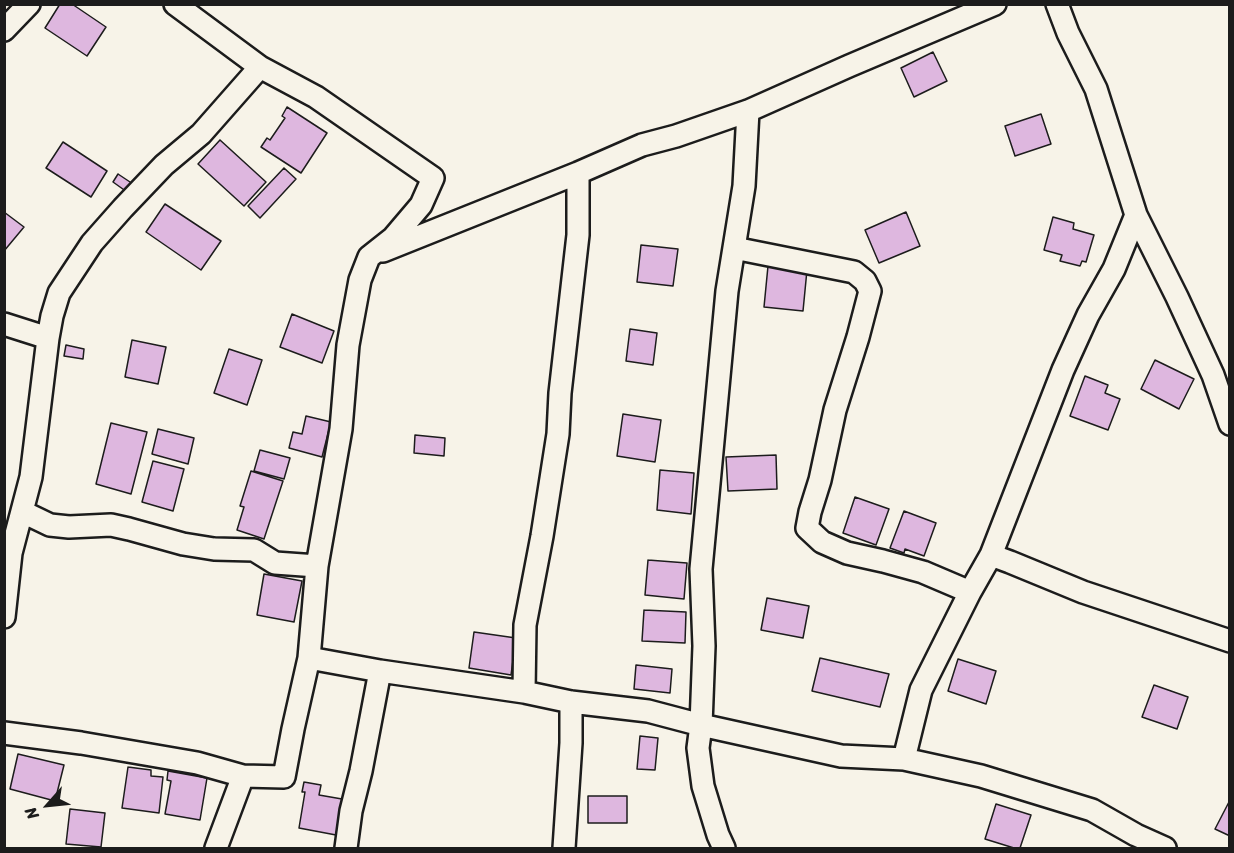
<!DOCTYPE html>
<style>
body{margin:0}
#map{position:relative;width:1234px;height:853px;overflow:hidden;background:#f7f3e8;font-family:Sriracha,sans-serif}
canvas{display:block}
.frame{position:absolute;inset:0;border:6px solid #1c1c1c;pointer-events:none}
.north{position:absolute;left:18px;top:775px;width:60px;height:60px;-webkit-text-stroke:4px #f7f3e8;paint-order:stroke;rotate:243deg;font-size:16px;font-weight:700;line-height:24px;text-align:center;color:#1c1c1c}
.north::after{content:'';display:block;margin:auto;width:21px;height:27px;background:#1c1c1c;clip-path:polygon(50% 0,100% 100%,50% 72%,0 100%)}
</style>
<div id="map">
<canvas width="1234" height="853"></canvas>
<div class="frame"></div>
<div class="north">N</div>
</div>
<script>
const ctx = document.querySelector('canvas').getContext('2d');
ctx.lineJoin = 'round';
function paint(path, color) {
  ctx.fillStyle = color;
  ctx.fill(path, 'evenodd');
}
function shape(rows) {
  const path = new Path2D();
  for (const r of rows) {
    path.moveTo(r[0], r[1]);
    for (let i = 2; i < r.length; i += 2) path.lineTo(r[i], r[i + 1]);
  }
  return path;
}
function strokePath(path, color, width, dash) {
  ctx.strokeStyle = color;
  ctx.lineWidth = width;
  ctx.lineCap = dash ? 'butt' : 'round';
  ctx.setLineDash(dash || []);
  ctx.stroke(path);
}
const building = shape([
 [60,4,72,4,106,27,87,56,45,28,60,4],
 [933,52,947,81,914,97,901,68,933,52],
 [287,107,327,133,301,173,261,147,267,138,270,140,285,118,282,116,287,107],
 [1041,114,1051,144,1015,156,1005,126,1041,114],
 [220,140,266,182,244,206,198,164,220,140],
 [63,142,107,171,91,197,46,168,63,142],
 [284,168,296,179,260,218,248,206,284,168],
 [118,174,133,184,127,192,113,182,118,174],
 [165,204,221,241,201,270,146,232,165,204],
 [4,212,24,227,4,251,4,212],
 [906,212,920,246,879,263,865,230,906,212],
 [1053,217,1074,223,1073,229,1094,235,1086,262,1082,261,1080,266,1060,261,1062,255,1044,250,1053,217],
 [641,245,678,249,673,286,637,282,641,245],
 [768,266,807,270,803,311,764,307,768,266],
 [292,314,334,331,322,363,280,347,292,314],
 [630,329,657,333,653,365,626,361,630,329],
 [132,340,166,347,158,384,125,377,132,340],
 [66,345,84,349,83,359,64,356,66,345],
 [229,349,262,360,247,405,214,393,229,349],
 [1155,360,1194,379,1179,409,1141,389,1155,360],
 [1085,376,1108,385,1105,393,1120,399,1108,430,1070,416,1085,376],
 [623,414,661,420,655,462,617,456,623,414],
 [306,416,331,422,322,457,289,448,293,432,302,434,306,416],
 [111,423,147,432,131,494,96,484,111,423],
 [158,429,194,438,188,464,152,454,158,429],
 [415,435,445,438,444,456,414,453,415,435],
 [260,450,290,458,284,479,254,471,260,450],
 [776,455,777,489,728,491,726,457,776,455],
 [153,461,184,469,173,511,142,502,153,461],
 [660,470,694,473,691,514,657,510,660,470],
 [251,471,283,481,264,539,237,530,244,507,240,506,251,471],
 [855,497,889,509,876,545,843,533,855,497],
 [904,511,936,523,924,556,905,549,904,553,890,548,904,511],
 [648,560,687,563,684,599,645,595,648,560],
 [264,574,302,581,294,622,257,615,264,574],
 [767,598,809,606,803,638,761,630,767,598],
 [644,610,686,612,685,643,642,641,644,610],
 [474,632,516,638,511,675,469,668,474,632],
 [820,658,889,674,880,707,812,691,820,658],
 [958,659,996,671,986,704,948,691,958,659],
 [636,665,672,669,670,693,634,689,636,665],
 [1154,685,1188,697,1177,729,1142,717,1154,685],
 [640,736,658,738,655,770,637,769,640,736],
 [18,754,64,765,55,801,10,789,18,754],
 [128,767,151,770,151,776,163,777,159,813,122,808,128,767],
 [168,771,207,778,200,820,165,814,171,781,167,780,168,771],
 [304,782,321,785,319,795,342,799,336,835,299,828,305,792,302,792,304,782],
 [588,796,627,796,627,823,588,823,588,796],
 [1230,800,1230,836,1215,829,1230,800],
 [996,804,1031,815,1020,848,1014,848,985,839,996,804],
 [70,809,105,813,101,847,66,844,70,809]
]);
paint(building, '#deb7df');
strokePath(building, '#1c1c1c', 1.5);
const minor = shape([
 [1057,4,1068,33,1096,89,1136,215,1177,297,1213,375,1230,424],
 [4,30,29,4],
 [734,248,854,272,865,281,870,291,858,337,835,410,820,480,810,512,807,528,822,542,847,553,883,561,923,572,970,592],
 [383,251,578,173,642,145,676,136,748,111,849,66,995,4],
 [4,324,48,338],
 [23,512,50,525,69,527,111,525,129,529,183,544,214,549,254,550,275,563,317,566],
 [991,555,1010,562,1083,592,1230,641],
 [4,617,11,553,31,477,48,338,52,316,59,293,92,243,123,208,164,165,201,134,260,67],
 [309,658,380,671,524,692,571,702,648,711,701,725,841,756,904,759,981,776,1092,810,1136,835,1165,848],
 [524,692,525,625,542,536,558,434,560,393,578,235,578,173],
 [4,733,81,743,197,763,243,776,284,777,293,729,309,658,317,566,341,429,348,345,360,280,369,257,393,238,421,205,433,178,316,97,260,67,175,4],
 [904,759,921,690,970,592,991,555,1063,370,1088,315,1114,269,1136,215],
 [216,848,243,776],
 [346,848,351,811,361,771,380,671],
 [564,848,571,743,571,702],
 [724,848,718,835,703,786,698,748,701,725,704,646,701,569,727,291,744,186,748,111]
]);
strokePath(minor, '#1c1c1c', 26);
strokePath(minor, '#f7f3e8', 21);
</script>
